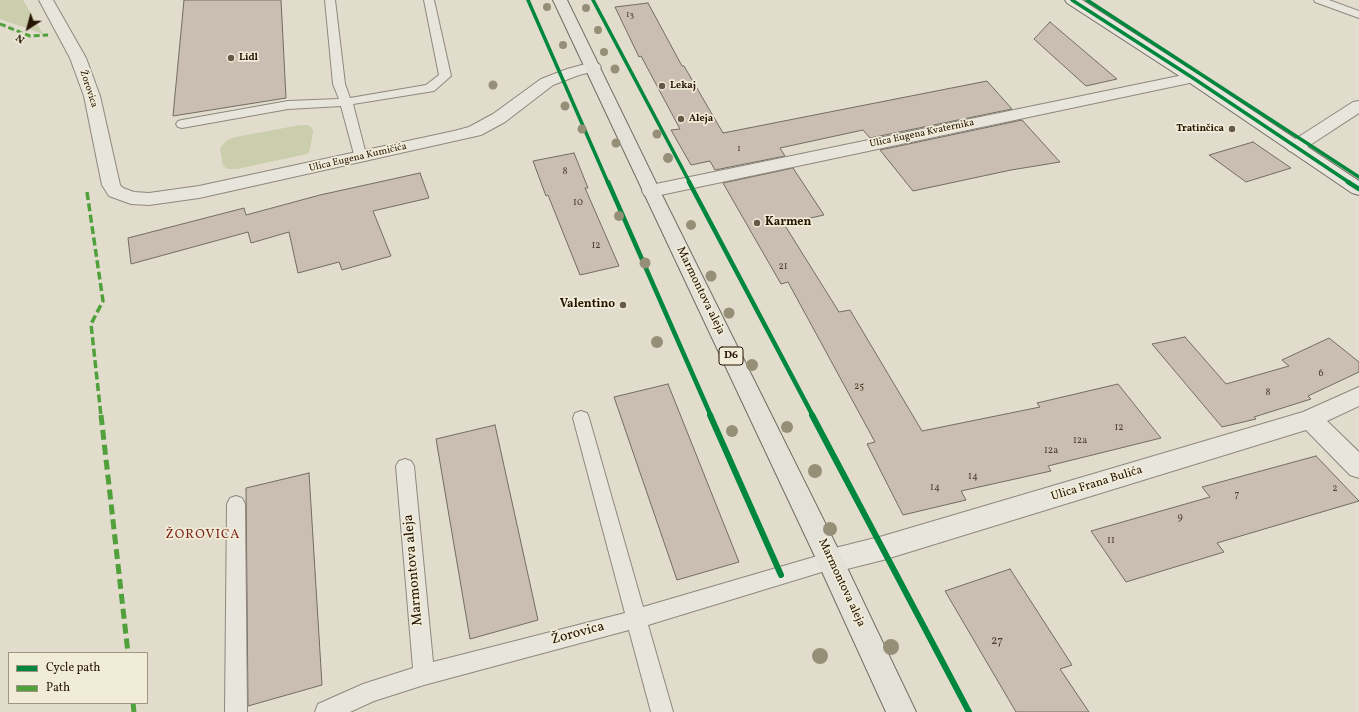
<!DOCTYPE html>
<meta charset="utf-8">
<style>
body{margin:0}
#map{position:relative;width:1359px;height:712px;overflow:hidden;background:#e1dccc;font-family:Vollkorn,serif}
canvas{display:block}
.legend{position:absolute;left:8px;top:652px;width:140px;height:52px;box-sizing:border-box;background:#f1ecd8;border:1px solid #9f9582;margin:0;padding:5px 7px;list-style:none;font-size:12px;color:#241300}
.legend li{display:flex;align-items:center;gap:8px;height:20px}
.legend b{width:20px;border:1px solid #9f9582}
.north{position:absolute;left:8px;top:8px;width:40px;height:40px;-webkit-text-stroke:3px #f1ecd8;paint-order:stroke;rotate:216deg;font-size:11px;font-weight:700;line-height:16px;text-align:center;color:#241300}
.north::after{content:'';display:block;margin:auto;width:14px;height:18px;background:#241300;clip-path:polygon(50% 0,100% 100%,50% 72%,0 100%)}
</style>
<div id="map">
<canvas width="1359" height="712"></canvas>
<ul class="legend">
<li><b style="height:5px;background:#00873e"></b>Cycle path</li>
<li><b style="height:5px;background:#50a03c"></b>Path</li>
</ul>
<div class="north">N</div>
</div>
<script>
const ctx = document.querySelector('canvas').getContext('2d');
ctx.lineJoin = 'round';
function paint(path, color) {
  ctx.fillStyle = color;
  ctx.fill(path, 'evenodd');
}
function shape(rows) {
  const path = new Path2D();
  for (const r of rows) {
    path.moveTo(r[0], r[1]);
    for (let i = 2; i < r.length; i += 2) path.lineTo(r[i], r[i + 1]);
  }
  return path;
}
function strokePath(path, color, width, dash) {
  ctx.strokeStyle = color;
  ctx.lineWidth = width;
  ctx.lineCap = dash ? 'butt' : 'round';
  ctx.setLineDash(dash || []);
  ctx.stroke(path);
}
function write(font, color, halo, rows, align = 'center') {
  ctx.font = font + ' Vollkorn,serif';
  ctx.lineWidth = 3.5;
  ctx.setLineDash([]);
  ctx.textBaseline = 'middle';
  ctx.strokeStyle = halo;
  ctx.fillStyle = color;
  for (const [text, x, y, turn = 0] of rows) {
    ctx.save();
    ctx.translate(x, y);
    ctx.rotate((+turn || 0) * Math.PI / 180);
    ctx.textAlign = isNaN(turn) ? turn : align;
    if (halo) ctx.strokeText(text, 0, 0);
    ctx.fillText(text, 0, 0);
    ctx.restore();
  }
}
paint(shape([
 [0,0,23,0,43,34,0,19],
 [300,125,307,125,311,127,313,131,310,150,307,154,237,169,228,169,223,166,220,148,227,140,236,137]
]), '#cbceac');
const building = shape([
 [184,0,281,0,286,98,173,116,184,0],
 [648,3,682,66,684,66,723,133,987,81,1012,109,870,138,863,130,780,148,785,156,715,170,710,161,691,165,671,130,680,129,641,56,639,57,615,7,648,3],
 [1050,22,1117,79,1086,86,1034,39,1050,22],
 [1022,120,1060,162,1011,170,913,191,880,150,1022,120],
 [1253,142,1291,168,1246,182,1209,155,1253,142],
 [574,153,588,188,585,188,619,266,580,275,548,195,546,196,533,161,574,153],
 [793,168,824,215,784,224,839,312,850,310,922,431,1040,407,1037,403,1118,384,1161,438,1048,466,1051,471,961,491,966,500,903,515,867,444,875,442,831,361,788,282,781,284,723,183,793,168],
 [420,173,429,198,373,211,391,256,342,270,339,262,298,273,289,232,251,243,248,232,131,264,128,238,244,208,246,215,320,195,420,173],
 [1185,337,1226,384,1289,366,1282,360,1329,338,1359,362,1359,372,1308,396,1311,399,1254,417,1256,419,1222,427,1152,344,1185,337],
 [668,384,739,562,677,580,614,397,668,384],
 [495,425,538,620,470,639,436,439,495,425],
 [1316,456,1359,501,1217,543,1224,552,1126,582,1091,531,1210,497,1202,487,1316,456],
 [309,473,322,685,248,706,246,488,309,473],
 [1010,569,1072,665,1060,669,1089,712,1016,712,945,591,1010,569]
]);
paint(building, '#cabdb2');
strokePath(building, '#726d62', 1);
const service = shape([
 [325,0,335,0,345,84,350,98,426,85,439,75,424,0,434,0,451,76,434,91,353,104,367,158,366,161,356,161,355,158,341,106,288,109,182,128,178,127,176,124,178,121,182,120,288,101,339,99,333,84,325,0],
 [1314,0,1329,0,1359,11,1359,18,1315,2,1314,0],
 [581,411,587,413,589,418,643,607,831,552,838,555,841,561,838,567,648,625,673,712,651,712,629,630,424,685,374,701,350,712,315,712,318,704,363,684,413,668,396,466,399,461,405,459,411,461,414,466,433,662,625,613,573,418,575,413,581,411],
 [236,496,242,498,245,504,247,712,225,712,227,504,230,498,236,496]
]);
const minor = shape([
 [39,0,53,0,86,58,100,96,120,185,123,188,134,192,149,193,199,186,454,131,469,127,493,114,541,79,567,69,593,62,599,64,601,67,599,70,579,75,553,85,505,122,481,135,199,198,149,205,131,204,109,196,102,185,84,96,70,58,39,0],
 [1193,73,1199,75,1201,78,1199,81,651,197,644,195,642,191,644,187,651,185,1193,73],
 [1359,101,1359,113,1301,151,1295,152,1289,151,1286,147,1289,143,1353,102,1359,101],
 [1359,387,1359,406,1327,421,1359,452,1359,478,1350,475,1306,430,883,560,831,573,822,569,818,561,822,553,831,549,883,536,1303,412,1359,387]
]);
const secondary = shape([
 [1065,0,1082,0,1199,75,1359,181,1359,195,1352,193,1187,81,1067,3,1065,0]
]);
const primary = shape([
 [553,0,567,0,660,191,840,553,916,712,886,712,819,565,553,0]
]);
strokePath(service, '#8e887d', 2);
strokePath(minor, '#8e887d', 2);
strokePath(secondary, '#726d62', 2);
strokePath(primary, '#726d62', 2);
paint(service, '#e8e5dd');
paint(minor, '#e8e5dd');
paint(secondary, '#e8e5dd');
paint(primary, '#e4e1d8');
strokePath(shape([
 [0,24,30,36,48,35]
]), '#50a03c', 3, [6, 3]);
strokePath(shape([
 [87,192,103,301,91,324,101,416]
]), '#50a03c', 3.5, [8, 3.5]);
strokePath(shape([
 [101,415,128,653],
 [133,703,134,712]
]), '#50a03c', 5, [10, 5]);
strokePath(shape([
 [528,0,608,183],
 [593,0,690,183],
 [1072,0,1193,78,1350,183],
 [1087,0,1359,177]
]), '#00873e', 3.5);
strokePath(shape([
 [608,182,711,416],
 [689,182,813,416],
 [1348,182,1359,189]
]), '#00873e', 4.5);
strokePath(shape([
 [710,415,781,575],
 [812,415,969,712]
]), '#00873e', 6);
ctx.fillStyle = '#968f78';
for (const [x, y, r] of [
 [547,7,4],
 [586,8,4],
 [598,30,4],
 [563,45,4],
 [604,52,4],
 [615,69,4.5],
 [493,85,4.5],
 [565,106,4.5],
 [582,129,4.5],
 [657,134,4.5],
 [616,143,4.5],
 [668,158,5],
 [619,216,5],
 [691,225,5],
 [645,263,5.5],
 [711,276,5.5],
 [729,313,5.5],
 [657,342,6],
 [752,365,6],
 [787,427,6],
 [732,431,6],
 [815,471,7],
 [830,529,7],
 [891,647,8],
 [820,656,8]
]) {
  ctx.beginPath();
  ctx.arc(x, y, r, 0, 2 * Math.PI);
  ctx.fill();
}
for (const [x, y, r, color] of [
 [231,58,4,"#665947"],
 [662,86,4,"#665947"],
 [681,119,4,"#665947"],
 [1232,129,4,"#665947"],
 [757,223,4,"#665947"],
 [623,305,4,"#665947"]
]) {
  const dot = new Path2D();
  dot.arc(x, y, r, 0, 2 * Math.PI);
  ctx.fillStyle = color;
  ctx.fill(dot);
  strokePath(dot, '#f1ecd8', 1.5);
}
write('9px', '#4e3e2c', null, [
 ["13",630,15],
 ["1",739,149]
]);
write('bold 10px', '#241300', '#f1ecd8', [
 ["Lidl",239,58],
 ["Lekaj",670,86],
 ["Aleja",689,119],
 ["Tratinčica",1224,129,"right"]
], 'left');
write('10px', '#241300', '#f1ecd8', [
 ["Žorovica",88,89,72],
 ["Ulica Eugena Kvaternika",922,134,-12],
 ["Ulica Eugena Kumičića",358,158,-13]
]);
write('10px', '#4e3e2c', null, [
 ["8",565,172],
 ["10",578,203],
 ["12",596,246],
 ["21",783,267],
 ["6",1321,374],
 ["25",859,387],
 ["8",1268,393],
 ["12",1119,428],
 ["12a",1080,441],
 ["12a",1051,451],
 ["14",973,477],
 ["14",935,488],
 ["2",1335,489],
 ["7",1237,495],
 ["9",1180,518],
 ["11",1111,541]
]);
for (const [x, y, w] of [
 [731,356,24]
]) {
  const box = new Path2D();
  box.roundRect(x - w / 2, y - 9, w, 18, 3);
  ctx.fillStyle = '#f1ecd8';
  ctx.fill(box);
  strokePath(box, '#241300', 1);
}
write('bold 11px', '#241300', null, [
 ["D6",731,356]
]);
write('bold 12px', '#241300', '#f1ecd8', [
 ["Karmen",765,223],
 ["Valentino",615,305,"right"]
], 'left');
write('12px', '#241300', '#f1ecd8', [
 ["Marmontova aleja",700,291,64],
 ["Ulica Frana Bulića",1097,484,-17],
 ["Marmontova aleja",841,583,65]
]);
write('12px', '#4e3e2c', null, [
 ["27",997,642]
]);
ctx.letterSpacing = '1px';
write('13px', '#7a1f14', '#f1ecd8', [
 ["ŽOROVICA",203,536]
]);
ctx.letterSpacing = '0px';
write('14px', '#241300', '#f1ecd8', [
 ["Marmontova aleja",414,570,-95],
 ["Žorovica",578,634,-15]
]);
</script>
